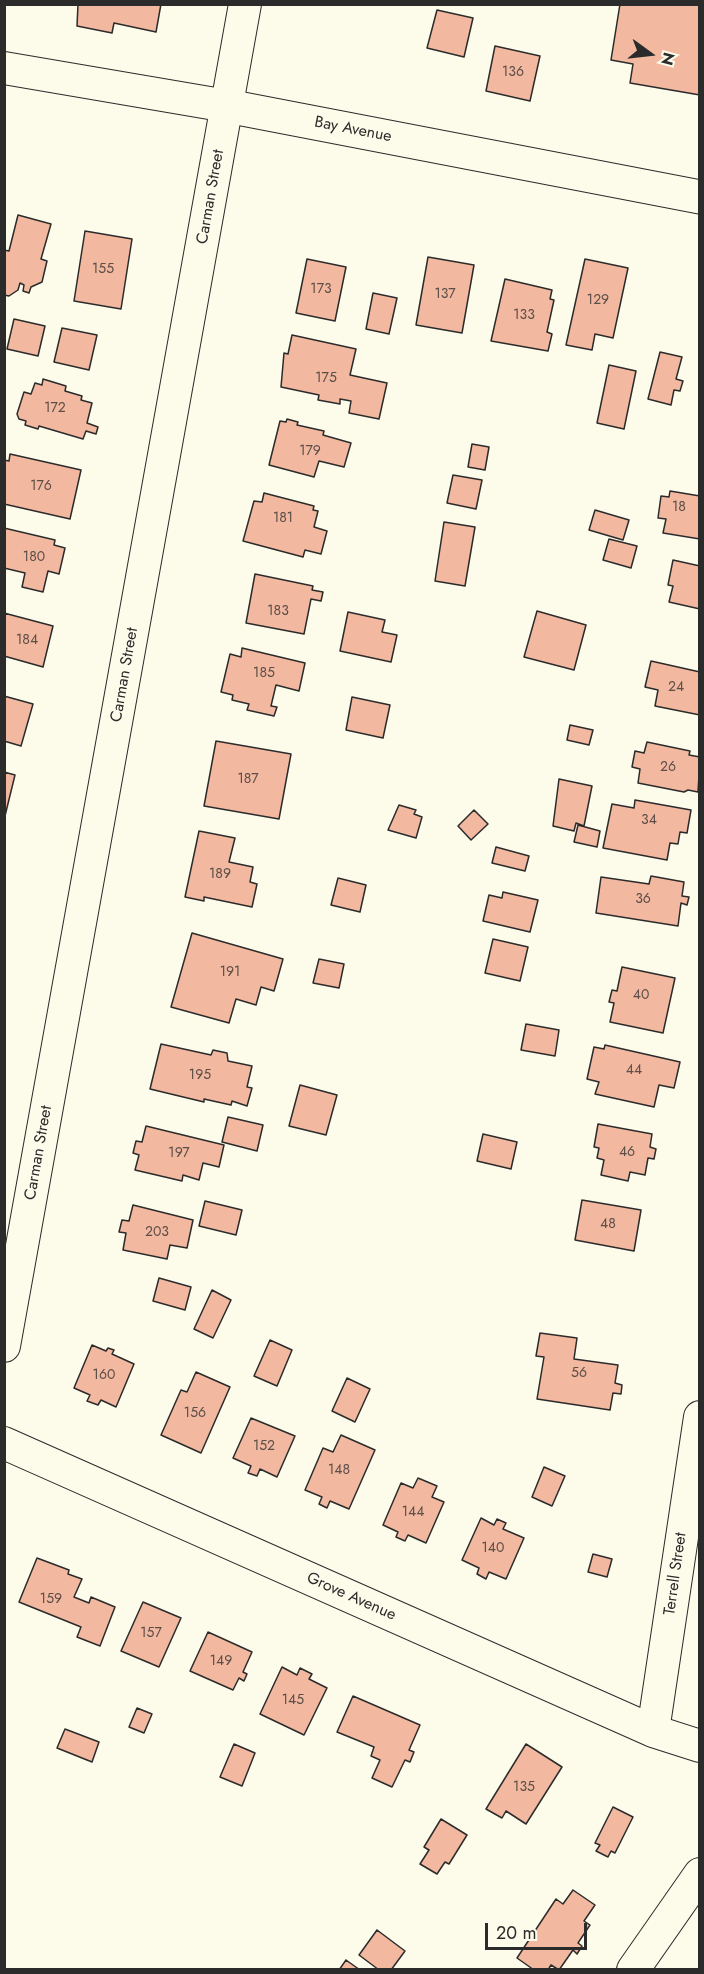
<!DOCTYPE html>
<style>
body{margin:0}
#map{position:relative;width:704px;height:1974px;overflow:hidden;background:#fdfbea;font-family:Jost,sans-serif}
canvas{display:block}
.frame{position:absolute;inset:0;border:6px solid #2b2b2b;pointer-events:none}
.north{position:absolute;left:620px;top:24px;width:60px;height:60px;-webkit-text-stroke:4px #fdfbea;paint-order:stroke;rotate:105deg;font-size:16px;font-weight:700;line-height:24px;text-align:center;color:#2b2b2b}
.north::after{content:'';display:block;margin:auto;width:21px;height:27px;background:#2b2b2b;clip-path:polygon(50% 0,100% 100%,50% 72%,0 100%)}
.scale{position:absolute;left:485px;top:1923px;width:102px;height:27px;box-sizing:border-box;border:3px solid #2b2b2b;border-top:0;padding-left:8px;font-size:18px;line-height:21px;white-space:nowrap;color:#2b2b2b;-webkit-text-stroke:4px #fdfbea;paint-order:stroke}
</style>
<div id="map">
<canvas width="704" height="1974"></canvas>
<div class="frame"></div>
<div class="north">N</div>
<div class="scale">20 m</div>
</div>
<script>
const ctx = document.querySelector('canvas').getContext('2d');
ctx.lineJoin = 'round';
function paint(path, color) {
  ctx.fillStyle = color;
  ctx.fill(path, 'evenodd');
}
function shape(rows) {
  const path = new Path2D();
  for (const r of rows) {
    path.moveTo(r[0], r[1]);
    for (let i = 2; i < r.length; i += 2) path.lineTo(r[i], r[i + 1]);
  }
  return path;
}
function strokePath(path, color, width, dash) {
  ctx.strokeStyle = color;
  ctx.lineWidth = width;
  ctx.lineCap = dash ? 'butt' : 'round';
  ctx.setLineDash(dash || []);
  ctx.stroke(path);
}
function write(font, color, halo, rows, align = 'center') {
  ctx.font = font + ' Jost,sans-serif';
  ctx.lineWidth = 4.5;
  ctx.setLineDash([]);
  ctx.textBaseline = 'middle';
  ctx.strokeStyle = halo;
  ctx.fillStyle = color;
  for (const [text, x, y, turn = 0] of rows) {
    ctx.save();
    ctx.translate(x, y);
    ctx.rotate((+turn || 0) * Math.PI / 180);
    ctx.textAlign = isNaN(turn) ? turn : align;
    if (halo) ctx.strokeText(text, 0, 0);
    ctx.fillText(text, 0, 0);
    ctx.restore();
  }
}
const building = shape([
 [78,4,161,4,156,32,114,23,112,33,77,26,78,4],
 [620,4,700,4,700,95,630,83,633,64,611,60,620,4],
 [437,10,473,18,464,57,427,48,437,10],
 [495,46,540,56,530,101,486,91,495,46],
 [18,215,51,224,41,259,47,261,42,282,31,287,29,293,23,291,24,285,20,283,18,290,9,296,4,295,4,250,9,251,18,215],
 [85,231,132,239,121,309,74,301,85,231],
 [428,257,474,265,462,333,416,325,428,257],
 [307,259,346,267,335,321,296,313,307,259],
 [585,259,628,268,613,338,595,334,592,350,566,345,585,259],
 [505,279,552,290,550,299,554,300,547,332,552,334,548,351,491,341,505,279],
 [373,293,397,298,389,334,366,329,373,293],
 [14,319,45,326,38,356,7,349,14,319],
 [62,328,97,335,89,370,54,362,62,328],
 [292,335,356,349,350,375,387,383,379,419,349,413,351,401,340,399,340,404,318,400,319,395,281,387,284,353,288,354,292,335],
 [660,352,682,357,676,379,683,381,680,391,674,390,671,405,648,399,660,352],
 [609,365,636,371,624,429,597,423,609,365],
 [43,379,66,386,65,391,82,396,81,400,92,403,87,423,98,427,96,434,86,431,83,439,39,426,38,429,25,425,26,421,19,419,17,414,24,392,31,394,35,383,42,385,43,379],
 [287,419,298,422,297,425,324,431,323,435,351,443,344,467,319,461,314,477,269,465,280,421,286,422,287,419],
 [472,444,489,447,485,470,468,467,472,444],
 [10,454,81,470,70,519,4,504,4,460,9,461,10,454],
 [453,475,482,480,476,509,447,503,453,475],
 [670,491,700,496,700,539,663,533,666,519,658,518,661,496,669,497,670,491],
 [264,493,314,506,313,510,318,511,314,527,327,531,321,554,305,550,303,557,243,541,254,501,262,502,264,493],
 [595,510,629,520,623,540,589,530,595,510],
 [444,522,475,527,465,586,435,581,444,522],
 [4,528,55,540,54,545,65,548,59,574,48,571,43,592,22,587,25,573,4,568,4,528],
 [609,539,637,546,631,568,603,560,609,539],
 [673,560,700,566,700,609,669,602,673,586,668,585,673,560],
 [255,574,313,586,312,590,323,592,321,601,311,599,304,634,246,623,255,574],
 [537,611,586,625,574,670,524,657,537,611],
 [348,612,385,620,382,632,397,635,391,662,340,651,348,612],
 [4,613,53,626,43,667,4,656,4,613],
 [242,648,305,663,299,691,276,685,271,706,277,707,274,716,247,710,249,704,232,700,233,695,221,692,230,654,241,657,242,648],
 [651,661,700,672,700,715,655,706,658,690,645,687,651,661],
 [4,696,33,704,21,746,4,741,4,696],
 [352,697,390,705,383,738,346,730,352,697],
 [570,725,593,730,589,745,567,740,570,725],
 [216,741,291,754,279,819,204,806,216,741],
 [647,742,690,751,689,755,700,757,698,792,688,790,684,792,638,783,640,769,632,767,635,751,644,753,647,742],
 [4,772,15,775,4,820,4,772],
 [559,779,592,786,584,826,576,823,574,831,553,826,559,779],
 [635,800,691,810,687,833,680,832,678,844,670,843,667,860,603,848,612,804,634,808,635,800],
 [399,805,416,810,414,814,422,817,416,838,388,830,399,805],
 [474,810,488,824,471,840,458,826,474,810],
 [578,825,600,831,597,847,574,842,578,825],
 [199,831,235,838,229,862,253,867,250,882,257,884,252,907,204,897,204,901,185,897,199,831],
 [496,847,529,856,525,871,492,863,496,847],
 [651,876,684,882,682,896,689,897,687,905,681,903,678,926,596,913,601,877,649,884,651,876],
 [338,878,366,885,360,912,331,905,338,878],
 [503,892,538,900,530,932,483,921,489,895,502,898,503,892],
 [192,933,283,959,274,991,261,987,256,1005,236,999,229,1023,171,1007,192,933],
 [493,939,528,947,520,981,485,973,493,939],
 [319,959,344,964,339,988,313,983,319,959],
 [622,967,675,978,663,1033,610,1022,614,1003,609,1002,612,990,617,991,622,967],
 [526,1024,559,1030,555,1056,521,1050,526,1024],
 [161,1044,211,1055,213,1050,227,1053,228,1061,252,1066,247,1087,252,1088,247,1106,232,1101,231,1105,204,1099,204,1102,150,1089,161,1044],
 [605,1045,680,1062,674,1088,659,1085,654,1107,595,1094,599,1082,587,1079,594,1047,604,1049,605,1045],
 [300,1085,337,1095,326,1135,289,1126,300,1085],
 [228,1117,263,1125,257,1151,222,1142,228,1117],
 [598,1124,652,1134,650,1147,656,1149,654,1159,648,1158,645,1175,630,1172,628,1181,601,1175,604,1160,597,1158,599,1148,594,1147,598,1124],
 [146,1126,224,1145,219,1167,203,1163,199,1180,183,1175,182,1181,135,1170,139,1155,133,1153,136,1141,142,1142,146,1126],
 [483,1134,517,1142,511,1169,477,1161,483,1134],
 [582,1200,641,1210,634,1251,575,1240,582,1200],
 [205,1201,242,1210,236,1235,199,1226,205,1201],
 [133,1205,193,1220,187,1248,170,1245,167,1259,123,1250,126,1233,119,1232,122,1220,129,1221,133,1205],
 [159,1278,191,1287,185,1310,153,1301,159,1278],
 [212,1290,231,1300,213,1338,194,1329,212,1290],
 [540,1333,577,1338,574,1359,618,1365,615,1383,622,1385,621,1394,613,1393,610,1410,537,1399,544,1357,536,1356,540,1333],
 [270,1340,292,1350,277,1386,254,1376,270,1340],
 [92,1345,106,1351,108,1348,114,1350,112,1354,134,1364,116,1407,101,1400,98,1405,87,1401,90,1395,74,1388,92,1345],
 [196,1372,230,1387,201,1453,161,1435,181,1390,187,1392,196,1372],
 [347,1378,370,1389,355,1422,332,1411,347,1378],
 [251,1418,295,1436,277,1477,260,1469,257,1476,248,1473,251,1466,233,1458,251,1418],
 [341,1435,375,1450,349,1509,330,1501,327,1508,319,1504,322,1497,305,1490,323,1448,333,1452,341,1435],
 [544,1467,565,1476,552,1506,532,1497,544,1467],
 [418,1478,437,1486,432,1497,444,1502,426,1543,408,1535,405,1541,396,1537,398,1532,383,1525,401,1483,413,1488,418,1478],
 [481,1518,494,1525,497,1519,506,1523,503,1529,524,1538,506,1579,489,1572,486,1579,477,1574,479,1568,462,1560,481,1518],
 [593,1554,612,1559,607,1577,588,1572,593,1554],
 [37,1558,69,1570,68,1574,82,1579,74,1597,89,1603,91,1597,115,1607,100,1646,77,1637,81,1627,19,1602,37,1558],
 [143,1602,181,1618,159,1667,121,1651,143,1602],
 [208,1632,252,1652,243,1672,247,1674,244,1681,239,1678,233,1690,190,1671,208,1632],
 [282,1667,297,1675,300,1668,312,1674,309,1679,327,1688,304,1735,260,1714,282,1667],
 [353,1696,420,1725,409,1750,414,1752,410,1762,405,1760,392,1787,372,1778,380,1760,371,1756,374,1747,337,1732,353,1696],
 [137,1708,152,1714,144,1733,129,1727,137,1708],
 [65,1729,99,1742,92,1762,57,1748,65,1729],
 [234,1744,255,1753,242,1786,220,1777,234,1744],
 [526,1744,562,1767,526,1824,506,1811,502,1818,486,1809,526,1744],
 [613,1807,633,1817,615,1853,611,1851,608,1857,596,1851,600,1845,595,1843,613,1807],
 [441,1819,467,1835,449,1864,445,1862,437,1874,420,1864,429,1850,424,1847,441,1819],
 [573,1890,595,1905,584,1921,590,1925,578,1943,582,1946,577,1954,573,1950,559,1970,551,1965,548,1970,534,1970,517,1958,556,1899,563,1904,573,1890],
 [377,1930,405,1951,391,1970,379,1970,359,1955,377,1930],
 [346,1960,360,1970,339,1970,346,1960]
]);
paint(building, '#f2b8a0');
strokePath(building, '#2b2b2b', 1.5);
const street = shape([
 [4,68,227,106],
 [4,1346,245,4],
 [4,1443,653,1731,700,1746],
 [653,1731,700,1417],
 [633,1970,700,1874]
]);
const secondary = shape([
 [227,106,700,197]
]);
strokePath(street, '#2b2b2b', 34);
strokePath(secondary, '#2b2b2b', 35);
strokePath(street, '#fdfbea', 32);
strokePath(secondary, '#fdfbea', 33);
write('14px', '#5d4e48', null, [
 ["136",513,73],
 ["155",103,270],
 ["173",321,290],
 ["137",445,295],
 ["129",598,301],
 ["133",524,316],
 ["175",326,379],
 ["172",55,409],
 ["179",310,452],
 ["176",41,487],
 ["18",679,508],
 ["181",283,519],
 ["180",34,558],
 ["183",278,612],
 ["184",27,641],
 ["185",264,674],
 ["24",676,688],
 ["26",668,768],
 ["187",248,780],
 ["34",649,821],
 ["189",220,875],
 ["36",643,900],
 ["191",230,973],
 ["40",641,996],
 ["44",634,1071],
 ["195",200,1076],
 ["46",627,1153],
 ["197",179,1154],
 ["48",608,1225],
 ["203",157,1233],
 ["56",579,1374],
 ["160",104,1376],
 ["156",195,1414],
 ["152",264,1447],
 ["148",339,1471],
 ["144",413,1513],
 ["140",493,1549],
 ["159",51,1600],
 ["157",151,1634],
 ["149",221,1662],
 ["145",293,1701],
 ["135",524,1788]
]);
write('16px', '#2b2b2b', '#fdfbea', [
 ["Bay Avenue",353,130,11],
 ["Carman Street",211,197,-80],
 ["Carman Street",125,675,-80],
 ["Carman Street",39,1153,-80],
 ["Terrell Street",676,1574,-82],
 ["Grove Avenue",351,1597,24]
]);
</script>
